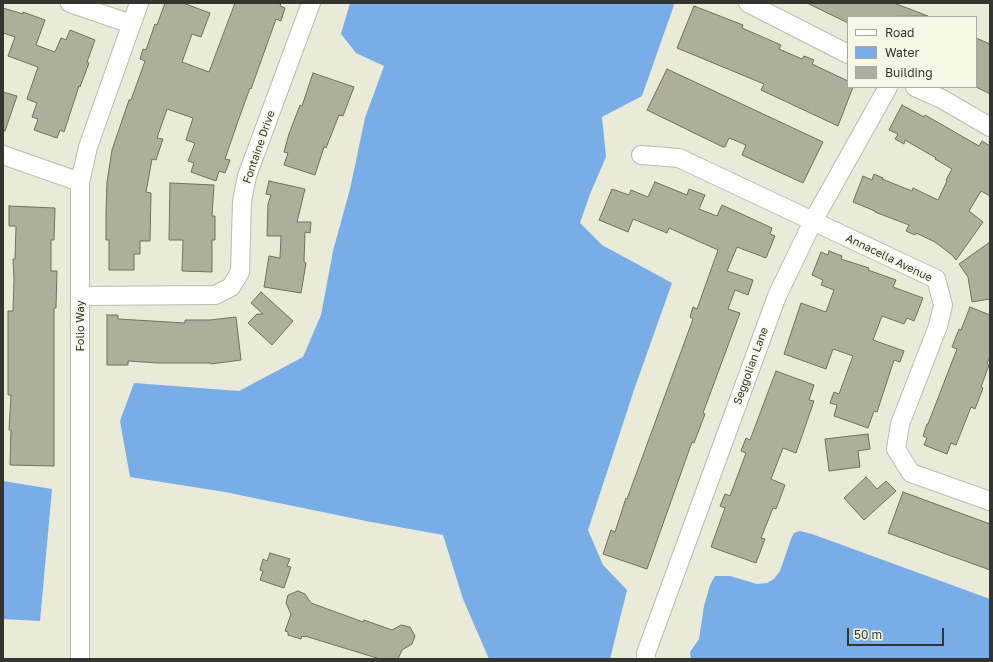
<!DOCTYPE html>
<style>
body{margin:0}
#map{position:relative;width:993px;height:662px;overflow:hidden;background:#e9ead7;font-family:"Golos Text",sans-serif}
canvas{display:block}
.frame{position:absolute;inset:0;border:4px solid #34352e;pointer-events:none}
.legend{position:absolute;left:847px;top:16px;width:130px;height:72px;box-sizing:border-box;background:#f6f7e4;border:1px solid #a8a99b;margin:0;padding:5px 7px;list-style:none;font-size:12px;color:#34352e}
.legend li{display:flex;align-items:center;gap:8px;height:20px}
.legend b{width:20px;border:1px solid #a8a99b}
.scale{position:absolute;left:847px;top:628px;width:97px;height:18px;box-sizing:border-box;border:2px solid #34352e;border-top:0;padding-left:5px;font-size:12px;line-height:14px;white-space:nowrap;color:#34352e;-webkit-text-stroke:3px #f6f7e4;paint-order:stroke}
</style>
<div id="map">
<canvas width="993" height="662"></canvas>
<div class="frame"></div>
<ul class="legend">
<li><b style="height:5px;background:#fff"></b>Road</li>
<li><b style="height:11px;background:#79ade8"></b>Water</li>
<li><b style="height:11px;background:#adae9c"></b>Building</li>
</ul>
<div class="scale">50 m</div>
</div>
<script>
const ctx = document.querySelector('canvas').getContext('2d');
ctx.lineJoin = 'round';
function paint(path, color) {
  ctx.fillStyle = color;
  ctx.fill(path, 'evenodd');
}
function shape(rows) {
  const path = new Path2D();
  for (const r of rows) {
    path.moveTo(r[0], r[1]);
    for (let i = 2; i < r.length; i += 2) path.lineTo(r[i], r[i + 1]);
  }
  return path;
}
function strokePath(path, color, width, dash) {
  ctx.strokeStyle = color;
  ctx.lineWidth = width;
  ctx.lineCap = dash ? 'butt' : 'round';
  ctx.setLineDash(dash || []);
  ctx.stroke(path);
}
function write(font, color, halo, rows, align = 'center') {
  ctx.font = font + ' "Golos Text",sans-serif';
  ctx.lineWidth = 3;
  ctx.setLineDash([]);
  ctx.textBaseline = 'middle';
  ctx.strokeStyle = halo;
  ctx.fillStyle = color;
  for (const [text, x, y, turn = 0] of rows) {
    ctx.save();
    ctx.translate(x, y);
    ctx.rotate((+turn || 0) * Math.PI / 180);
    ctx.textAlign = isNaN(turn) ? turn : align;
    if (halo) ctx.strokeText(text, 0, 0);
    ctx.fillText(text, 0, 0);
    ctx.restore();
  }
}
paint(shape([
 [350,3,672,3,674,5,642,96,602,117,606,157,590,194,580,223,602,245,672,283,635,387,588,530,603,565,627,590,610,659,489,659,463,599,443,535,366,521,225,492,130,477,120,421,134,383,239,391,303,357,321,315,333,251,350,189,365,118,384,66,356,53,341,34],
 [3,481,52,489,40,621,3,619],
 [800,531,812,534,990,599,990,659,691,659,690,652,699,639,704,606,710,585,715,576,730,576,757,584,767,583,774,579,780,571,791,539,794,533]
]), '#79ade8');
const building = shape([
 [165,3,183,3,210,13,201,37,192,34,182,62,209,72,235,3,281,3,280,6,285,8,281,21,276,19,251,89,250,88,238,121,225,159,230,160,225,173,219,171,216,181,191,172,194,163,188,161,195,143,186,140,193,118,167,109,157,138,163,139,156,160,152,159,146,192,151,193,150,241,140,241,140,254,134,254,134,270,109,270,109,240,106,240,106,213,107,182,112,150,129,100,131,100,145,61,140,59,143,49,146,50,155,24,157,25,165,3],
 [807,3,894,3,928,16,848,17,848,23,807,3],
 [694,6,743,25,742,28,781,45,779,49,802,59,804,56,814,60,812,64,848,81,848,87,853,87,838,126,761,90,764,84,677,48,694,6],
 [3,8,23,14,23,12,45,20,36,45,55,52,61,38,66,40,70,30,95,40,87,62,89,63,80,87,79,86,64,132,60,130,57,138,34,130,38,119,32,117,37,103,27,99,38,67,8,56,15,37,3,33,3,8],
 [976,38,990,44,990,94,976,87,976,38],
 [667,69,823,142,803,183,742,155,746,145,729,138,725,147,723,147,647,110,667,69],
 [313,73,354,87,343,116,339,115,326,148,324,147,315,175,284,165,288,153,284,152,289,134,300,105,302,106,313,73],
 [3,92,17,96,5,131,3,131,3,92],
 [902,105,924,117,925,115,979,146,982,141,990,146,990,196,981,191,969,211,983,222,956,260,952,255,935,242,916,233,915,235,906,231,909,225,875,212,875,211,853,202,863,176,872,180,874,174,883,178,882,179,912,191,913,188,938,200,947,181,946,180,952,169,935,159,936,158,905,140,904,144,895,139,898,134,889,130,902,105],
 [269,181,305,189,297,222,311,222,310,233,305,232,304,262,306,263,301,293,264,287,269,256,280,258,281,236,267,236,268,204,271,195,266,194,269,181],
 [655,182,687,195,689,189,705,195,699,209,717,216,722,205,772,228,770,234,775,236,766,258,737,247,727,271,753,280,748,295,735,290,728,309,740,313,703,413,705,414,694,443,692,442,647,569,603,554,611,530,615,532,626,498,627,499,693,319,690,317,693,307,697,309,718,250,669,228,667,233,633,219,628,232,599,220,612,189,629,195,631,190,648,197,655,182],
 [170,183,214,185,212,216,215,216,215,240,212,240,212,272,182,271,183,240,169,240,170,183],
 [9,206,55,208,54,240,51,240,51,271,57,271,56,308,54,308,54,466,10,465,11,430,9,430,11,395,8,395,8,311,13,311,14,280,13,259,15,259,16,226,9,226,9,206],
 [990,242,990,299,972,302,968,277,959,264,990,242],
 [829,251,842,256,841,259,869,268,868,270,896,280,893,287,923,298,914,321,907,318,904,324,882,316,873,340,904,351,900,362,894,360,877,412,874,411,868,428,834,416,837,405,830,403,834,392,839,394,853,356,833,349,826,369,784,354,801,303,826,312,834,290,821,285,823,280,812,275,821,252,828,255,829,251],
 [261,292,293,321,272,345,248,323,257,314,263,314,251,303,261,292],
 [970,307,990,315,990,356,987,364,989,365,981,387,983,388,975,409,971,407,956,445,951,443,947,454,924,445,927,438,923,436,927,424,928,424,957,349,952,347,959,329,961,330,970,307],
 [107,315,118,315,118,319,185,323,185,320,210,320,236,317,241,360,211,364,211,363,158,363,128,361,128,365,107,365,107,315],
 [776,371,814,385,809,400,814,401,796,453,783,448,771,479,785,485,776,509,773,508,761,538,765,539,756,563,711,547,725,508,720,506,725,494,730,496,746,453,741,451,746,438,750,440,776,371],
 [868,434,870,449,858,451,860,467,829,471,825,439,868,434],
 [866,477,877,489,886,481,896,491,864,520,844,498,866,477],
 [903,492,990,524,990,570,888,533,903,492],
 [270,553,290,559,287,566,291,567,284,588,260,580,263,571,260,570,263,559,267,561,270,553],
 [298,591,305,594,311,603,363,622,364,620,392,630,401,625,410,627,415,636,412,644,402,650,398,659,380,659,305,636,305,637,302,636,301,639,288,635,288,632,285,631,291,614,286,603,288,595,298,591]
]);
paint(building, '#adae9c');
strokePath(building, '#707060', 1);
const minor = shape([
 [70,3,131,24],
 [748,3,848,54],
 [915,87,942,99,990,127],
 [3,155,80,182],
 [641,155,679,158,936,279,943,305,938,326,900,424,896,449,911,473,990,501],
 [81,296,215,295,231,287,240,272,242,201,247,176,311,3],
 [80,659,80,182,88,147,139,3],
 [646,659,646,653,777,296,813,221,888,87]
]);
strokePath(minor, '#bbbcaa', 20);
strokePath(minor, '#fff', 18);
write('11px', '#34352e', '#f6f7e4', [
 ["Fontaine Drive",259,147,-71],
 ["Annacella Avenue",889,258,26],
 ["Folio Way",81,326,-90],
 ["Seggolian Lane",751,366,-70]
]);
</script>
